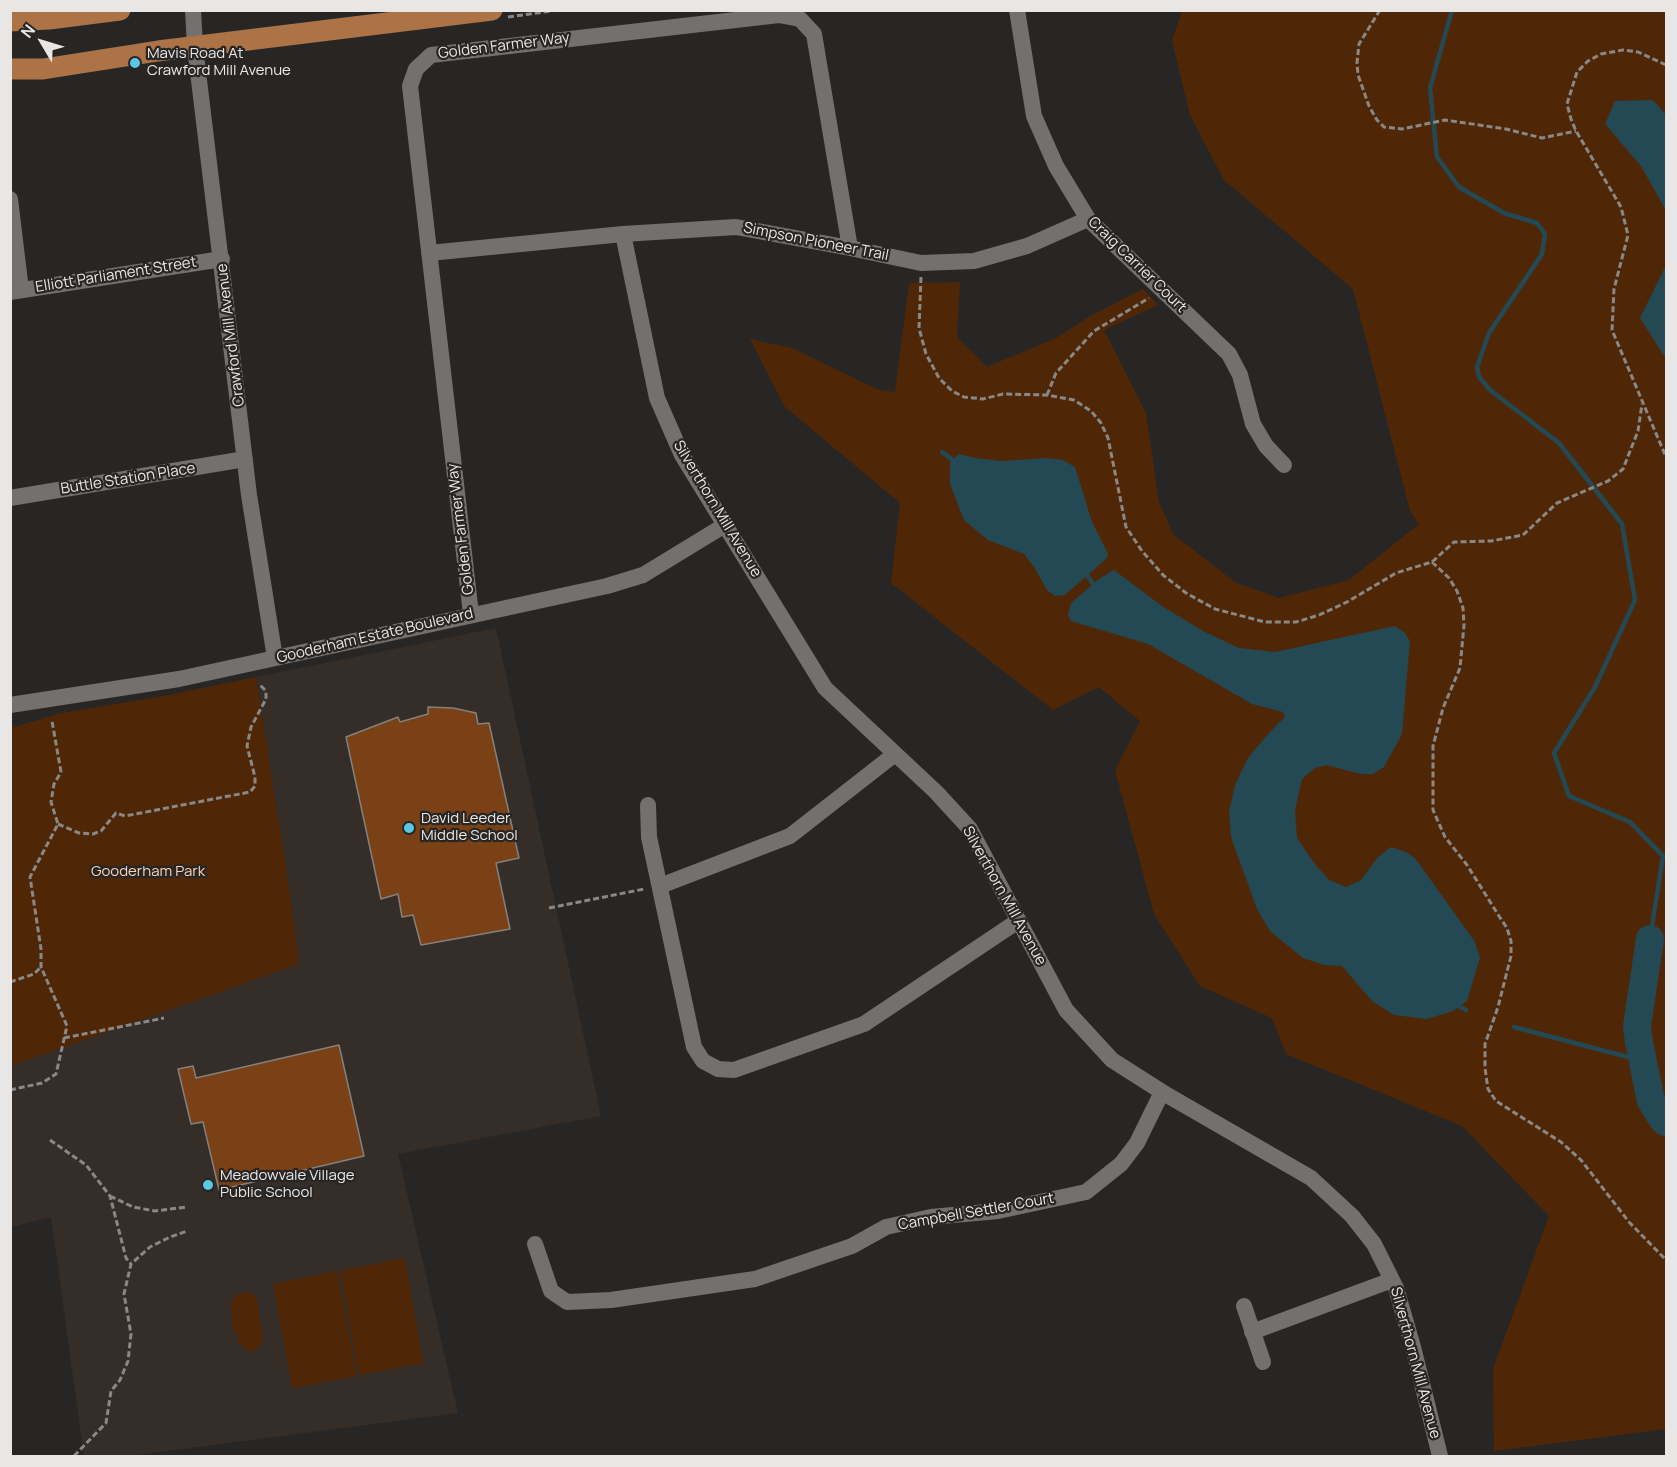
<!DOCTYPE html>
<style>
body{margin:0}
#map{position:relative;width:1677px;height:1467px;overflow:hidden;background:#282624;font-family:Manrope,sans-serif}
canvas{display:block}
.frame{position:absolute;inset:0;border:12px solid #e9e7e6;pointer-events:none}
.north{position:absolute;left:12px;top:12px;width:60px;height:60px;-webkit-text-stroke:4px #282624;paint-order:stroke;rotate:308deg;font-size:16px;font-weight:700;line-height:24px;text-align:center;color:#e9e7e6}
.north::after{content:'';display:block;margin:auto;width:21px;height:27px;background:#e9e7e6;clip-path:polygon(50% 0,100% 100%,50% 72%,0 100%)}
</style>
<div id="map">
<canvas width="1677" height="1467"></canvas>
<div class="frame"></div>
<div class="north">N</div>
</div>
<script>
const ctx = document.querySelector('canvas').getContext('2d');
ctx.lineJoin = 'round';
function paint(path, color) {
  ctx.fillStyle = color;
  ctx.fill(path, 'evenodd');
}
function shape(rows) {
  const path = new Path2D();
  for (const r of rows) {
    path.moveTo(r[0], r[1]);
    for (let i = 2; i < r.length; i += 2) path.lineTo(r[i], r[i + 1]);
  }
  return path;
}
function strokePath(path, color, width, dash) {
  ctx.strokeStyle = color;
  ctx.lineWidth = width;
  ctx.lineCap = dash ? 'butt' : 'round';
  ctx.setLineDash(dash || []);
  ctx.stroke(path);
}
function write(font, color, halo, rows, align = 'center') {
  ctx.font = font + ' Manrope,sans-serif';
  ctx.lineWidth = 4.5;
  ctx.setLineDash([]);
  ctx.textBaseline = 'middle';
  ctx.strokeStyle = halo;
  ctx.fillStyle = color;
  for (const [text, x, y, turn = 0] of rows) {
    ctx.save();
    ctx.translate(x, y);
    ctx.rotate((+turn || 0) * Math.PI / 180);
    ctx.textAlign = isNaN(turn) ? turn : align;
    if (halo) ctx.strokeText(text, 0, 0);
    ctx.fillText(text, 0, 0);
    ctx.restore();
  }
}
paint(shape([
 [496,628,601,1116,398,1154,458,1413,129,1456,84,1456,51,1217,11,1227,10,1066,299,964,292,908,256,677]
]), '#352d28');
paint(shape([
 [1182,11,1666,11,1666,1429,1494,1451,1493,1369,1549,1216,1462,1126,1286,1054,1272,1018,1200,986,1154,914,1115,770,1140,721,1099,687,1053,710,891,583,900,503,785,407,750,339,792,348,879,390,895,392,909,283,960,282,957,337,987,367,1056,338,1092,315,1143,289,1158,305,1104,330,1146,413,1159,502,1173,534,1236,583,1279,598,1349,580,1419,524,1410,511,1353,289,1224,180,1190,115,1172,40],
 [256,677,292,908,299,964,11,1066,11,728,57,714,164,696],
 [404,1258,424,1363,359,1375,340,1271],
 [337,1271,357,1376,292,1388,273,1284],
 [249,1292,257,1298,263,1339,258,1350,248,1351,238,1342,237,1333,233,1330,231,1305,235,1295]
]), '#502706');
paint(shape([
 [1653,100,1666,115,1666,215,1664,207,1641,166,1605,124,1615,101],
 [1666,265,1666,359,1640,318],
 [959,454,975,458,1001,461,1047,458,1063,460,1075,467,1092,522,1108,554,1107,558,1065,595,1055,596,1047,590,1034,567,1024,554,988,540,964,520,950,484,950,462],
 [1114,570,1162,606,1203,631,1239,648,1275,652,1395,626,1404,632,1410,641,1402,734,1384,767,1373,774,1361,774,1326,765,1315,768,1302,779,1295,810,1297,838,1314,863,1329,880,1346,887,1361,880,1378,857,1391,847,1406,852,1415,858,1475,942,1480,958,1467,1001,1453,1011,1427,1019,1394,1015,1372,1001,1342,966,1324,965,1303,958,1270,931,1257,909,1231,837,1229,812,1235,785,1248,758,1268,734,1285,717,1283,712,1252,704,1148,644,1071,621,1068,615,1071,603,1099,579]
]), '#224954');
strokePath(shape([
 [1452,10,1430,88,1437,157,1459,187,1504,213,1537,223,1545,234,1542,254,1489,333,1477,367,1479,377,1490,390,1559,443,1622,524,1635,600,1595,687,1554,753,1569,796,1630,822,1663,856,1650,939],
 [942,452,957,463],
 [1084,571,1096,588],
 [1454,1004,1466,1010],
 [1514,1027,1643,1061]
]), '#224954', 4.5);
strokePath(shape([
 [1650,939,1637,1026,1639,1042,1651,1101,1663,1120,1666,1122]
]), '#224954', 28);
const building = shape([
 [428,707,453,708,476,713,478,724,489,723,519,858,496,863,510,929,421,945,413,915,402,917,398,894,381,899,346,737,398,717,400,722,428,714,428,707],
 [339,1045,364,1156,219,1190,203,1122,191,1124,178,1069,193,1066,196,1078,339,1045]
]);
paint(building, '#794115');
strokePath(building, '#83807e', 1.5);
strokePath(shape([
 [1380,10,1359,44,1357,63,1358,75,1369,106,1377,120,1384,127,1402,129,1445,120,1506,129,1542,138,1576,131],
 [508,17,558,10],
 [1666,65,1638,52,1623,50,1601,54,1588,61,1577,72,1567,104,1571,119,1576,131,1621,207,1628,235,1614,289,1612,330,1666,457],
 [921,277,919,328,926,354,939,378,952,391,964,397,983,399,1003,394,1047,395,1074,400,1091,411,1101,423,1108,438,1126,527,1142,551,1163,575,1186,593,1215,609,1265,622,1296,622,1319,615,1347,602,1396,573,1432,562,1454,542,1491,541,1523,535,1557,503,1608,481,1623,469,1638,431,1642,404],
 [1047,395,1056,373,1094,331,1149,298],
 [1432,562,1449,578,1457,591,1463,608,1464,625,1460,668,1443,708,1433,746,1433,810,1445,837,1467,865,1499,916,1507,928,1511,941,1511,956,1498,1007,1485,1044,1485,1068,1488,1089,1496,1101,1561,1142,1581,1160,1629,1222,1666,1260],
 [58,824,79,833,93,834,101,831,116,813,125,816,250,792,255,786,255,777,247,746,251,727,266,699,266,691,259,684],
 [549,908,644,889],
 [10,982,34,974,41,967],
 [64,1038,164,1018],
 [10,1090,42,1083,56,1074,67,1026,41,967,41,949,30,877,58,824,51,802,54,784,61,772,52,721],
 [50,1140,86,1165,110,1196,126,1258,131,1264],
 [110,1196,133,1207,155,1211,186,1207],
 [74,1456,106,1423,111,1391,120,1380,128,1361,131,1334,124,1294,131,1264,150,1247,170,1237,187,1231]
]), '#8a8887', 3, [6, 3]);
strokePath(shape([
 [193,10,195,47,249,495,275,658],
 [1017,10,1034,116,1056,166,1088,219,1229,354,1240,375,1253,424,1266,446,1284,465],
 [10,199,21,290],
 [623,234,657,398,682,455,825,688,936,792,970,829,1066,1010,1112,1060,1167,1095,1311,1178,1352,1216,1374,1244,1396,1288,1413,1347,1440,1456],
 [429,253,623,234,736,227,850,248,921,263,974,261,1027,246,1088,219],
 [10,292,222,259],
 [10,498,245,459],
 [471,614,410,86,416,69,431,55,779,15,800,19,814,34,850,248],
 [10,705,179,679,607,586,643,575,725,525],
 [648,805,649,837,694,1047,703,1061,718,1069,734,1070,864,1024,1018,921],
 [660,886,790,836,895,754],
 [535,1244,551,1291,567,1302,611,1300,755,1279,852,1246,886,1227,931,1217,998,1211,1086,1192,1121,1164,1137,1143,1162,1092],
 [1244,1306,1263,1362],
 [1252,1332,1392,1280]
]), '#73706e', 16);
strokePath(shape([
 [10,21,49,19,120,10],
 [10,69,43,69,158,51,492,10]
]), '#ac7346', 21);
for (const [x, y, r, color] of [
 [135,63,6,"#5ac8e5"],
 [409,828,6,"#5ac8e5"],
 [208,1185,6,"#5ac8e5"]
]) {
  const dot = new Path2D();
  dot.arc(x, y, r, 0, 2 * Math.PI);
  ctx.fillStyle = color;
  ctx.fill(dot);
  strokePath(dot, '#282624', 2);
}
write('15px', '#e9e7e6', '#282624', [
 ["Golden Farmer Way",504,46,-7],
 ["Simpson Pioneer Trail",816,242,11],
 ["Craig Carrier Court",1137,265,44],
 ["Elliott Parliament Street",116,275,-9],
 ["Crawford Mill Avenue",231,335,-97],
 ["Buttle Station Place",128,479,-9],
 ["Silverthorn Mill Avenue",717,509,59],
 ["Golden Farmer Way",461,529,-97],
 ["Gooderham Estate Boulevard",375,636,-13],
 ["Silverthorn Mill Avenue",1004,896,61],
 ["Campbell Settler Court",976,1212,-10],
 ["Silverthorn Mill Avenue",1415,1363,75]
]);
write('15px', '#e9e7e6', '#282624', [
 ["Mavis Road At",147,54],
 ["Crawford Mill Avenue",147,71],
 ["David Leeder",421,819],
 ["Middle School",421,836],
 ["Meadowvale Village",220,1176],
 ["Public School",220,1193]
], 'left');
write('15px', '#fcd2b7', '#282624', [
 ["Gooderham Park",148,872]
]);
</script>
